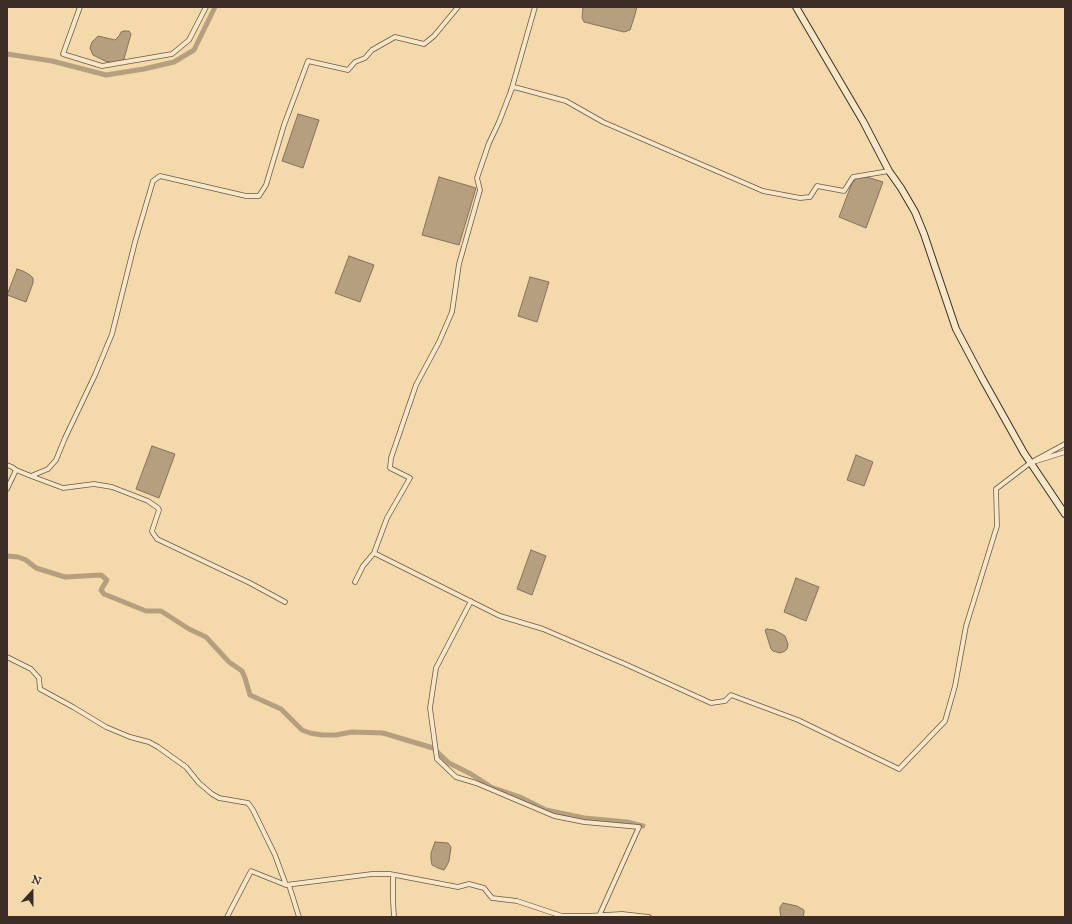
<!DOCTYPE html>
<style>
body{margin:0}
#map{position:relative;width:1072px;height:924px;overflow:hidden;background:#f4d9ab;font-family:"IM FELL Great Primer",serif}
canvas{display:block}
.frame{position:absolute;inset:0;border:8px solid #3c2e26;pointer-events:none}
.north{position:absolute;left:12px;top:872px;width:40px;height:40px;-webkit-text-stroke:3px #f8e6c8;paint-order:stroke;rotate:21deg;font-size:11px;font-weight:700;line-height:16px;text-align:center;color:#3c2e26}
.north::after{content:'';display:block;margin:auto;width:14px;height:18px;background:#3c2e26;clip-path:polygon(50% 0,100% 100%,50% 72%,0 100%)}
</style>
<div id="map">
<canvas width="1072" height="924"></canvas>
<div class="frame"></div>
<div class="north">N</div>
</div>
<script>
const ctx = document.querySelector('canvas').getContext('2d');
ctx.lineJoin = 'round';
function paint(path, color) {
  ctx.fillStyle = color;
  ctx.fill(path, 'evenodd');
}
function shape(rows) {
  const path = new Path2D();
  for (const r of rows) {
    path.moveTo(r[0], r[1]);
    for (let i = 2; i < r.length; i += 2) path.lineTo(r[i], r[i + 1]);
  }
  return path;
}
function strokePath(path, color, width, dash) {
  ctx.strokeStyle = color;
  ctx.lineWidth = width;
  ctx.lineCap = dash ? 'butt' : 'round';
  ctx.setLineDash(dash || []);
  ctx.stroke(path);
}
const water = shape([
 [583,7,637,7,634,18,630,30,624,32,584,22,582,18,583,7],
 [124,31,129,31,131,34,124,59,123,60,113,63,105,61,93,55,90,48,92,42,98,36,115,40,119,36,121,32,124,31],
 [298,114,319,120,303,168,282,161,298,114],
 [439,177,476,188,459,245,422,235,439,177],
 [861,177,867,177,883,182,866,228,839,217,852,183,856,179,861,177],
 [349,256,374,265,360,302,335,293,349,256],
 [17,269,23,271,30,275,33,278,33,283,26,302,7,295,17,269],
 [530,277,549,282,537,322,518,316,530,277],
 [152,446,175,454,159,498,136,489,152,446],
 [856,455,873,462,864,486,847,480,856,455],
 [531,550,546,556,532,595,517,589,531,550],
 [796,578,819,587,806,621,784,612,796,578],
 [767,629,774,630,780,633,785,636,788,644,787,649,785,651,780,653,773,651,771,649,765,630,767,629],
 [435,842,448,843,451,847,449,861,446,867,444,870,438,868,432,865,431,860,431,853,435,842],
 [783,903,797,906,804,910,804,913,803,917,781,917,780,912,780,907,783,903]
]);
paint(water, '#b59f7e');
strokePath(water, '#85725b', 1);
strokePath(shape([
 [7,54,52,61,106,75,144,69,174,62,194,50,215,7],
 [7,556,18,557,26,560,36,568,65,577,101,575,107,580,101,590,104,594,146,611,161,611,189,629,206,637,229,662,242,671,245,678,250,695,281,709,302,730,310,733,322,735,336,735,352,732,383,733,433,748,449,763,471,774,491,787,520,797,546,810,584,818,627,822,643,826]
]), '#b59f7e', 5);
const minor = shape([
 [80,7,63,54,102,66,172,54,189,40,206,7],
 [535,7,511,91,499,122,489,143,477,178,480,190,459,264,452,312,439,342,416,385,391,458,390,468,410,478,387,518,374,553,500,616,543,629,625,664,711,703,725,701,731,695,798,720,899,769,945,721,955,686,966,626,997,526,996,489,1030,463],
 [511,90,514,87,566,101,603,122,763,191,800,198,810,197,817,186,844,191,853,177,889,171],
 [1065,444,1030,463,1065,452],
 [7,465,12,467,16,470],
 [31,476,63,488,94,484,112,487,148,501,158,508,159,510,152,531,153,533,157,539,250,583,285,602],
 [7,489,16,470,31,476,48,469,56,460,65,438,95,375,112,334,135,242,153,181,160,176,246,196,259,196,266,185,284,125,308,61,348,70,355,62,365,58,372,50,395,37,424,44,434,36,458,7],
 [355,582,363,566,374,553],
 [471,601,436,668,430,708,437,759,456,777,476,783,554,816,584,822,639,827,599,916],
 [7,657,31,669,39,678,40,689,73,707,106,727,130,737,149,742,158,747,186,767,199,783,212,794,219,798,248,803,253,810,275,855,286,885],
 [393,875,393,901,394,917],
 [289,885,299,917],
 [227,917,251,871,286,885,372,874,390,874,458,887,469,884,484,888,492,898,517,901,562,916,587,916,622,914,649,917]
]);
const secondary = shape([
 [796,7,863,121,889,171,901,188,915,212,924,234,956,329,982,378,1024,453,1065,514]
]);
strokePath(minor, '#6a5947', 5.5);
strokePath(secondary, '#3c2e26', 8);
strokePath(minor, '#f8e6c8', 4);
strokePath(secondary, '#f8e6c8', 6);
</script>
